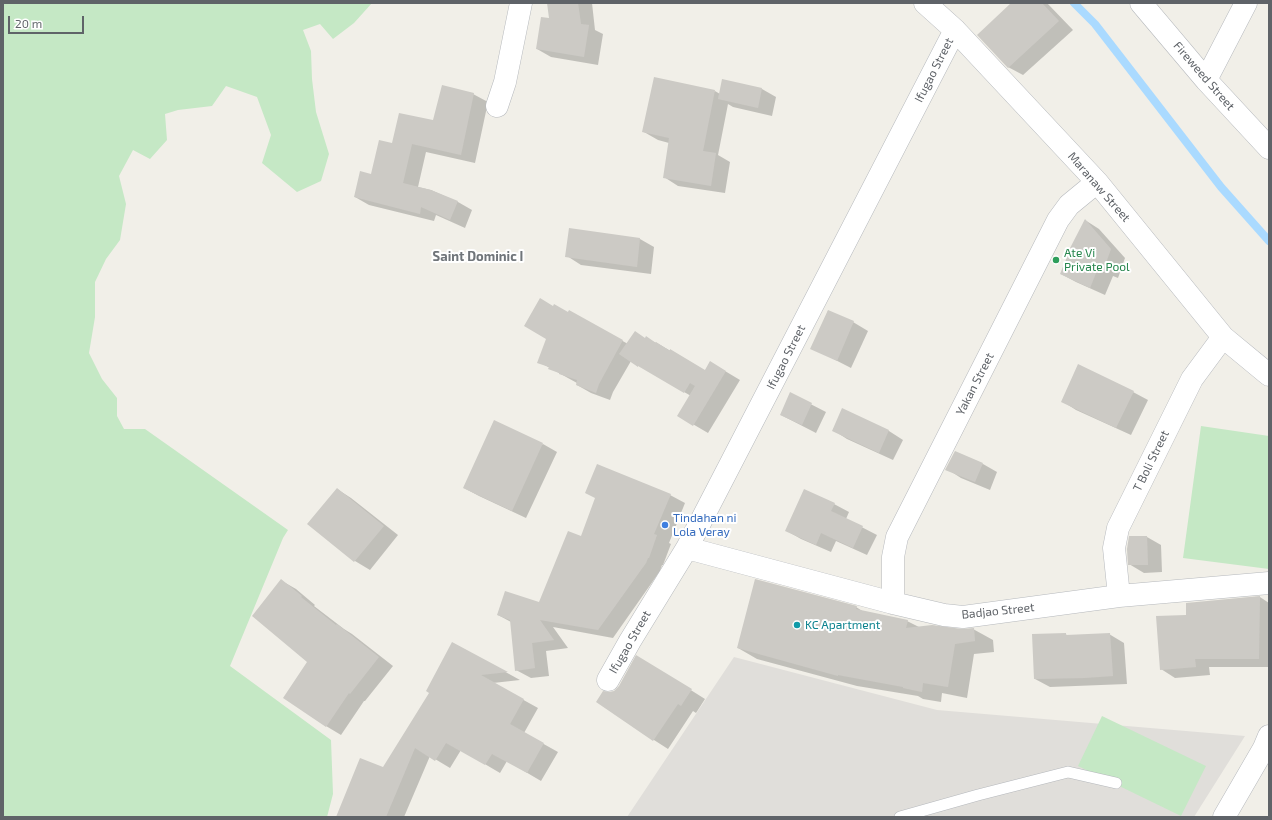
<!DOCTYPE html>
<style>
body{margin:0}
#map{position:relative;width:1272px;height:820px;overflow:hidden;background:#f1efe8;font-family:"Exo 2",sans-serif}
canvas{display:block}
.frame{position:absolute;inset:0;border:4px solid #5f6368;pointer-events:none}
.scale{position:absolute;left:8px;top:16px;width:76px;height:18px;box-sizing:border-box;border:2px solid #5f6368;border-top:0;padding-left:5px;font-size:12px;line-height:14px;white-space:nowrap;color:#5f6368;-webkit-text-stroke:3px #fff;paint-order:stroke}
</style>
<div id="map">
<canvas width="1272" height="820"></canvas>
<div class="frame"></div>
<div class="scale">20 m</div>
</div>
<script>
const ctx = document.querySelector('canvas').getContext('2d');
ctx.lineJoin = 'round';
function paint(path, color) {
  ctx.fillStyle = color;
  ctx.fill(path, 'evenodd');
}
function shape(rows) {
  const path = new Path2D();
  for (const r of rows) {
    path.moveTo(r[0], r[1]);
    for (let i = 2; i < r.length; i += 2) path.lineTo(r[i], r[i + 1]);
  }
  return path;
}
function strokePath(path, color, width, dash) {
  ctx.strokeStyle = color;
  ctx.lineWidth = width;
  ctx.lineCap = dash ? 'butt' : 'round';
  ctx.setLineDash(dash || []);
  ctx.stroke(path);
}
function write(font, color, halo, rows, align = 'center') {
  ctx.font = font + ' "Exo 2",sans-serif';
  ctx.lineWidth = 4;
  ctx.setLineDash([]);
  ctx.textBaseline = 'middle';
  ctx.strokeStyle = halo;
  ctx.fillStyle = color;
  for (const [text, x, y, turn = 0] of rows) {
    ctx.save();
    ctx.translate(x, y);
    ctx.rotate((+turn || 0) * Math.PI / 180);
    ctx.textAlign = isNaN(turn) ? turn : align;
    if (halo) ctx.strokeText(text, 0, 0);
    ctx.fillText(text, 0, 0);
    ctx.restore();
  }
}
paint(shape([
 [734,657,937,710,1245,736,1194,817,627,817]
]), '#e0deda');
paint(shape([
 [3,3,372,3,354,23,333,39,320,24,303,30,311,51,312,79,316,112,329,154,321,181,297,192,262,163,271,135,257,97,226,86,212,106,178,110,165,114,167,140,150,159,133,150,119,176,126,204,120,240,106,259,95,282,95,317,89,353,102,379,117,398,117,416,124,429,145,429,288,530,283,538,230,666,331,740,333,794,327,817,3,817],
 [1201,426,1269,436,1269,569,1183,558],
 [1102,716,1206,766,1181,816,1078,766]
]), '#c5e8c5');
paint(shape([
 [548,3,592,3,595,30,603,34,598,65,551,57,537,49,550,19],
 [1013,3,1047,3,1073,30,1023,75,1008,67],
 [762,89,776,97,772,116,733,107,728,104,718,155,730,162,725,193,678,186,664,177,669,143,658,140,644,132,715,91,720,94],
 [473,94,488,102,475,163,426,152,418,187,431,190,458,202,472,210,465,228,436,215,434,221,369,205,355,197,393,144,434,122],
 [1085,220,1099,229,1125,258,1118,278,1113,276,1105,295,1076,282,1061,274],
 [570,230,640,239,654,247,651,274,581,265,567,256],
 [553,307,568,313,569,311,628,344,646,339,657,343,705,371,710,362,740,380,708,433,679,416,691,396,631,361,613,392,610,400,591,393,577,385,577,383,539,362,547,339],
 [828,311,853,322,868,331,851,368,812,348],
 [1133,392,1148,400,1131,435,1076,410,1062,401],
 [791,394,826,412,816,433,781,415],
 [843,410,889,431,903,440,893,460,847,439,833,430],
 [543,444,557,452,526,518,479,496,464,488],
 [983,464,997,472,990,490,961,478,947,469],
 [337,489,351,498,398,535,370,570,355,561,309,524],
 [670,495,685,503,669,543,671,544,663,565,662,565,660,571,613,638,553,627,568,648,546,651,549,676,531,678,516,670,511,622,498,615,540,603,582,537],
 [834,504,849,512,846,519,877,535,867,555,836,541,831,552,801,539,787,531],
 [1147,537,1161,545,1162,572,1144,573,1129,564],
 [282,581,296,589,315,605,314,606,344,629,352,634,393,666,365,701,364,701,341,735,326,726,309,662],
 [1260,597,1269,603,1269,667,1209,667,1210,675,1175,678,1161,669,1187,615,1187,604],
 [856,607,864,612,907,621,919,627,962,630,973,629,993,640,994,652,974,654,967,698,942,693,941,702,923,699,918,696,857,686,757,659,738,648],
 [1065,634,1069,636,1109,634,1124,643,1127,684,1050,687,1035,679],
 [453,643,520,680,493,683,538,708,524,733,558,752,541,781,507,761,500,773,461,750,450,768,430,756,404,817,337,817,383,769,431,693],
 [651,665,705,699,696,713,693,711,668,749,654,740,598,702,615,692]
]), '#0003');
strokePath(shape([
 [1074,3,1095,24,1221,187,1269,241]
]), '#aadaff', 8);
paint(shape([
 [547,3,578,3,581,24,589,25,584,57,536,49,541,17,549,18],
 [1011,3,1042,3,1059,21,1008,68,977,35],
 [654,77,715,90,703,151,716,153,711,186,663,178,669,138,642,132],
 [722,79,762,88,758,108,718,99],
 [442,85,474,93,461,155,412,144,403,183,431,190,458,201,450,220,421,207,420,214,354,197,360,171,371,174,379,140,392,143,399,113,433,120],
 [1085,219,1111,249,1103,271,1098,268,1090,288,1060,274,1069,252,1068,252],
 [569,228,640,238,637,267,565,257],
 [540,298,553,306,554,304,568,312,569,310,623,340,599,384,596,393,576,385,577,380,559,374,559,373,548,369,549,367,537,363,546,339,524,326],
 [828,310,854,321,837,361,810,349],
 [635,331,645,338,646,336,656,343,656,342,670,351,670,349,705,370,710,361,726,371,693,426,677,416,695,386,690,383,684,393,638,366,638,367,619,354],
 [1078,364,1134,391,1116,428,1061,402],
 [790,392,812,403,802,425,780,415],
 [842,408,889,430,879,453,832,431],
 [494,420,543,443,512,511,463,488],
 [955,451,983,463,975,482,945,470],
 [597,464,671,494,654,534,657,535,649,558,648,558,646,563,598,630,540,620,554,640,532,643,535,668,515,671,510,620,497,615,505,591,539,602,568,531,581,536,595,498,585,493],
 [337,488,384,526,354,562,307,524],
 [804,489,835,503,831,511,863,526,853,548,821,533,816,545,785,531],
 [1129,536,1147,536,1148,565,1128,565,1127,549],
 [281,579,302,596,301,597,336,625,337,624,379,657,350,694,349,693,326,727,283,698,307,662,252,616],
 [755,579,857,606,856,609,908,620,906,628,932,625,962,629,974,628,975,641,955,644,948,687,923,683,922,692,903,688,903,687,838,675,838,676,737,648],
 [1260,596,1259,659,1195,659,1196,667,1160,670,1156,616,1186,615,1186,603],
 [1066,633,1066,635,1110,633,1113,676,1084,678,1034,679,1032,634],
 [452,642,508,672,481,675,524,699,510,724,544,743,527,773,492,754,485,765,446,743,435,761,415,748,386,817,336,817,360,758,383,767,429,693,426,691],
 [636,655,692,689,681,706,678,704,653,741,596,702,603,691,609,692,614,691,619,686]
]), '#cccac5');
const lane = shape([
 [900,817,978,795,1068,772,1116,783]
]);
const street = shape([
 [925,3,955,30,1097,182,1223,337,1269,375],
 [1141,3,1206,80,1269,148],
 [1206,80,1246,3],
 [497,106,505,82,521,3],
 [687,548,893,603,944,615,963,617,1119,596,1269,583],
 [1119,596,1114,548,1118,528,1192,379,1223,337],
 [893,603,893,557,897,537,1058,220,1069,205,1097,182],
 [608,680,630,641,687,548,955,30],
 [1224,817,1264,748,1269,736]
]);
strokePath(lane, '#b5b8bc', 12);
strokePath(street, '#b5b8bc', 23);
strokePath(lane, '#fff', 11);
strokePath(street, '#fff', 22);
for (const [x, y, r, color] of [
 [1056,260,4,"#2e9e5b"],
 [665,525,4,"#3f7fe0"],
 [797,625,4,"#0f9aa8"]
]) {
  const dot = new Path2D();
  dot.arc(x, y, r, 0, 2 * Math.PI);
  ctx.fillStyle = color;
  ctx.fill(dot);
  strokePath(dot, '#fff', 1.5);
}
write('12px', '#5f6368', '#fff', [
 ["Ifugao Street",934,70,-63],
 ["Fireweed Street",1204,76,49],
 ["Maranaw Street",1099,187,49],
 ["Ifugao Street",786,357,-63],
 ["Yakan Street",975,384,-63],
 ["T Boli Street",1151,461,-64],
 ["Badjao Street",998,611,-6],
 ["Ifugao Street",630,642,-60]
]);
write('12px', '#27864d', '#fff', [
 ["Ate Vi",1064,253],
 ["Private Pool",1064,267]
], 'left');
write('12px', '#366cbe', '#fff', [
 ["Tindahan ni",673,518],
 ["Lola Veray",673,532]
], 'left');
write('12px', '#0d838f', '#fff', [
 ["KC Apartment",805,625]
], 'left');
write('bold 13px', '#70757a', '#fff', [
 ["Saint Dominic I",478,257]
]);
</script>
